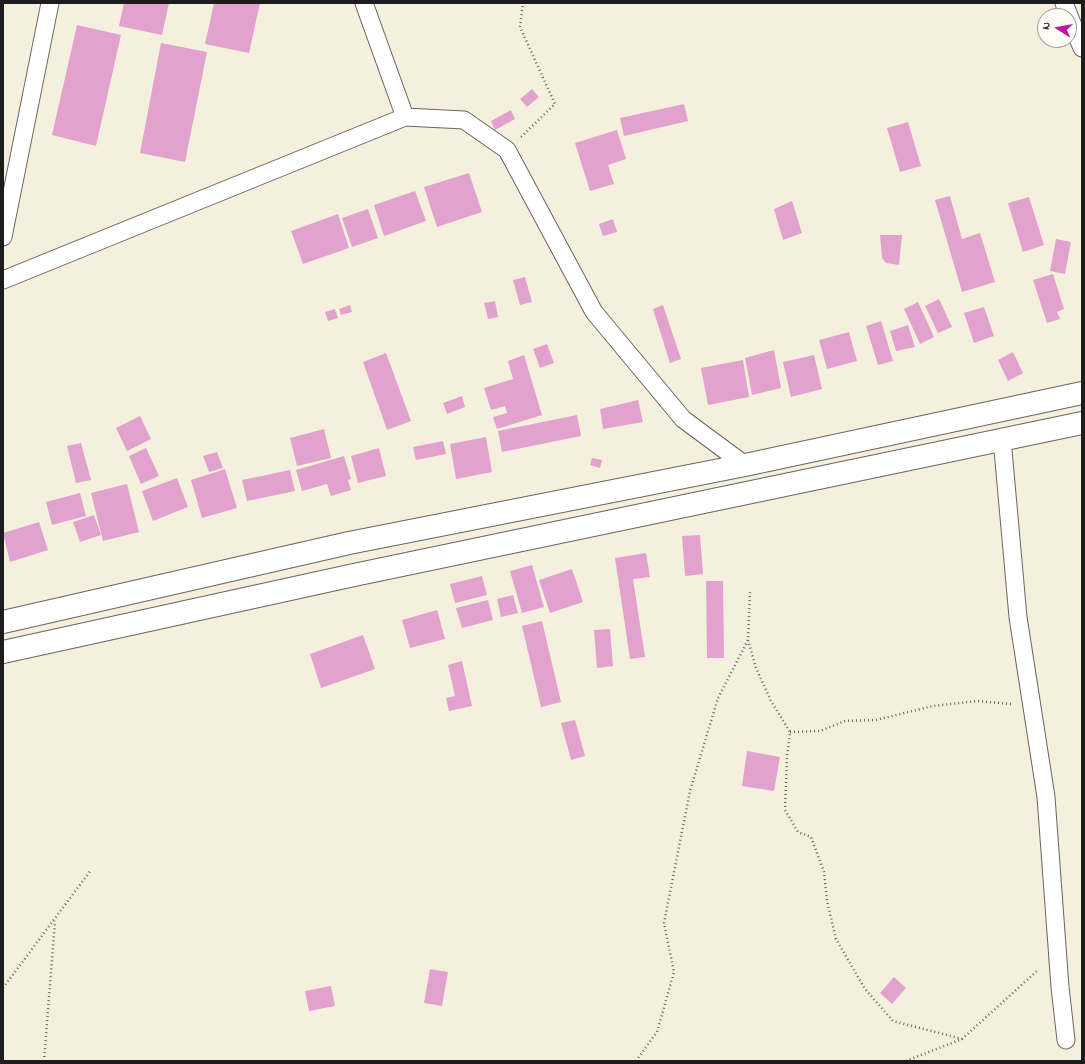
<!DOCTYPE html>
<style>
body{margin:0}
#map{position:relative;width:1085px;height:1064px;overflow:hidden;background:#f5f0de;font-family:"Indie Flower",sans-serif}
canvas{display:block}
.frame{position:absolute;inset:0;border:4px solid #1c1c1c;pointer-events:none}
.north{position:absolute;left:1037px;top:8px;width:40px;height:40px;box-sizing:border-box;background:#fdfcf7;border:1px solid #a3a29f;border-radius:50%;rotate:281deg;font-size:11px;font-weight:700;line-height:16px;text-align:center;color:#1c1c1c}
.north::after{content:'';display:block;margin:auto;width:14px;height:18px;background:#b5179e;clip-path:polygon(50% 0,100% 100%,50% 72%,0 100%)}
</style>
<div id="map">
<canvas width="1085" height="1064"></canvas>
<div class="frame"></div>
<div class="north">N</div>
</div>
<script>
const ctx = document.querySelector('canvas').getContext('2d');
ctx.lineJoin = 'round';
function paint(path, color) {
  ctx.fillStyle = color;
  ctx.fill(path, 'evenodd');
}
function shape(rows) {
  const path = new Path2D();
  for (const r of rows) {
    path.moveTo(r[0], r[1]);
    for (let i = 2; i < r.length; i += 2) path.lineTo(r[i], r[i + 1]);
  }
  return path;
}
function strokePath(path, color, width, dash) {
  ctx.strokeStyle = color;
  ctx.lineWidth = width;
  ctx.lineCap = dash ? 'butt' : 'round';
  ctx.setLineDash(dash || []);
  ctx.stroke(path);
}
paint(shape([
 [124,3,169,3,162,35,119,26],
 [214,3,260,3,249,53,205,44],
 [77,25,121,35,96,146,52,135],
 [161,43,207,52,185,162,140,153],
 [532,89,539,97,527,107,520,99],
 [684,104,688,121,624,136,620,118],
 [511,110,515,119,495,130,491,121],
 [908,122,921,166,900,172,887,128],
 [617,130,626,159,608,165,614,184,590,191,575,143],
 [469,173,482,212,437,227,424,187],
 [415,191,426,221,384,236,374,205],
 [950,196,962,239,980,233,995,282,962,292,935,200],
 [1029,197,1044,245,1023,252,1008,203],
 [792,201,802,233,783,240,774,209],
 [368,209,378,238,352,247,342,218],
 [338,214,349,248,303,264,291,231],
 [613,219,617,232,603,236,599,224],
 [880,235,902,235,899,265,886,263,882,258],
 [1056,239,1071,242,1065,274,1050,271],
 [1053,274,1064,309,1057,312,1060,319,1047,323,1033,280],
 [525,277,532,302,520,305,513,280],
 [939,299,952,327,938,333,925,306],
 [495,301,498,317,488,319,484,303],
 [918,302,934,337,920,344,904,309],
 [350,305,352,312,341,315,339,309],
 [663,305,681,359,670,363,653,309],
 [984,307,994,336,974,343,964,313],
 [335,309,338,318,328,321,325,312],
 [881,321,893,361,878,365,866,326],
 [908,325,915,347,896,351,890,331],
 [849,332,857,361,827,369,819,340],
 [547,344,554,363,540,368,533,349],
 [774,350,781,388,752,395,745,358],
 [1013,352,1023,373,1008,381,998,360],
 [386,353,411,421,387,430,363,362],
 [524,355,542,415,497,429,493,417,507,413,505,406,491,410,484,388,513,379,508,361],
 [814,355,822,389,791,397,783,362],
 [743,360,749,397,708,405,701,368],
 [462,396,465,407,447,414,443,403],
 [638,400,643,422,603,429,600,409],
 [577,415,581,436,502,452,498,431],
 [140,416,151,439,127,451,116,428],
 [324,429,331,458,297,466,290,438],
 [486,437,492,472,456,479,450,444],
 [443,441,446,454,416,460,413,447],
 [81,443,91,480,76,483,67,446],
 [146,448,159,476,141,484,129,456],
 [379,448,386,476,358,483,351,456],
 [217,452,223,468,209,472,203,456],
 [344,456,351,479,348,480,351,490,331,496,327,484,302,491,296,470],
 [592,458,602,460,600,468,590,465],
 [225,469,237,508,202,518,191,480],
 [290,470,295,491,247,501,242,480],
 [177,478,188,507,153,521,142,491],
 [127,484,139,532,103,541,91,493],
 [80,493,86,516,52,525,46,502],
 [94,515,101,535,80,542,73,522],
 [39,522,48,550,10,562,3,533],
 [700,535,703,574,685,576,682,536],
 [646,553,650,577,633,579,645,657,630,659,615,558],
 [532,565,544,607,522,613,510,571],
 [572,569,583,602,550,613,539,580],
 [482,576,487,595,455,603,450,584],
 [706,581,723,581,724,658,707,658],
 [513,595,518,613,501,617,497,599],
 [488,600,493,620,462,628,456,608],
 [437,610,445,639,410,648,402,620],
 [542,621,561,702,541,707,522,626],
 [610,629,613,666,597,668,594,630],
 [363,635,375,669,321,688,310,654],
 [462,661,472,706,449,711,446,698,455,696,448,665],
 [575,720,585,756,571,760,561,723],
 [747,751,780,757,774,791,742,786],
 [430,969,448,972,442,1006,424,1003],
 [894,977,906,988,892,1004,880,993],
 [331,986,335,1006,309,1011,305,991]
]), '#e1a3ce');
const street = shape([
 [364,3,405,117],
 [1064,3,1082,48],
 [3,237,50,3],
 [3,280,405,117,464,120,507,150,594,312,683,419,745,465],
 [1002,439,1018,617,1046,797,1060,987,1066,1040]
]);
const secondary = shape([
 [3,622,349,543,745,465,1082,393],
 [3,652,354,575,1082,423]
]);
strokePath(street, '#686660', 19);
strokePath(secondary, '#686660', 24);
strokePath(shape([
 [521,137,555,104,520,27,523,3],
 [748,640,756,668,771,701,790,732,787,757,785,810,798,832,811,837,824,872,827,901,836,939,865,989,893,1021,962,1039],
 [790,732,820,731,845,721,876,720,933,706,977,701,1011,704],
 [3,988,91,870],
 [44,1061,55,921],
 [636,1061,657,1032,674,972,664,923,690,791,718,698,748,640,750,592],
 [906,1061,962,1039,1038,970]
]), '#686660', 2.5, [1, 3]);
strokePath(street, '#fff', 17);
strokePath(secondary, '#fff', 22);
</script>
